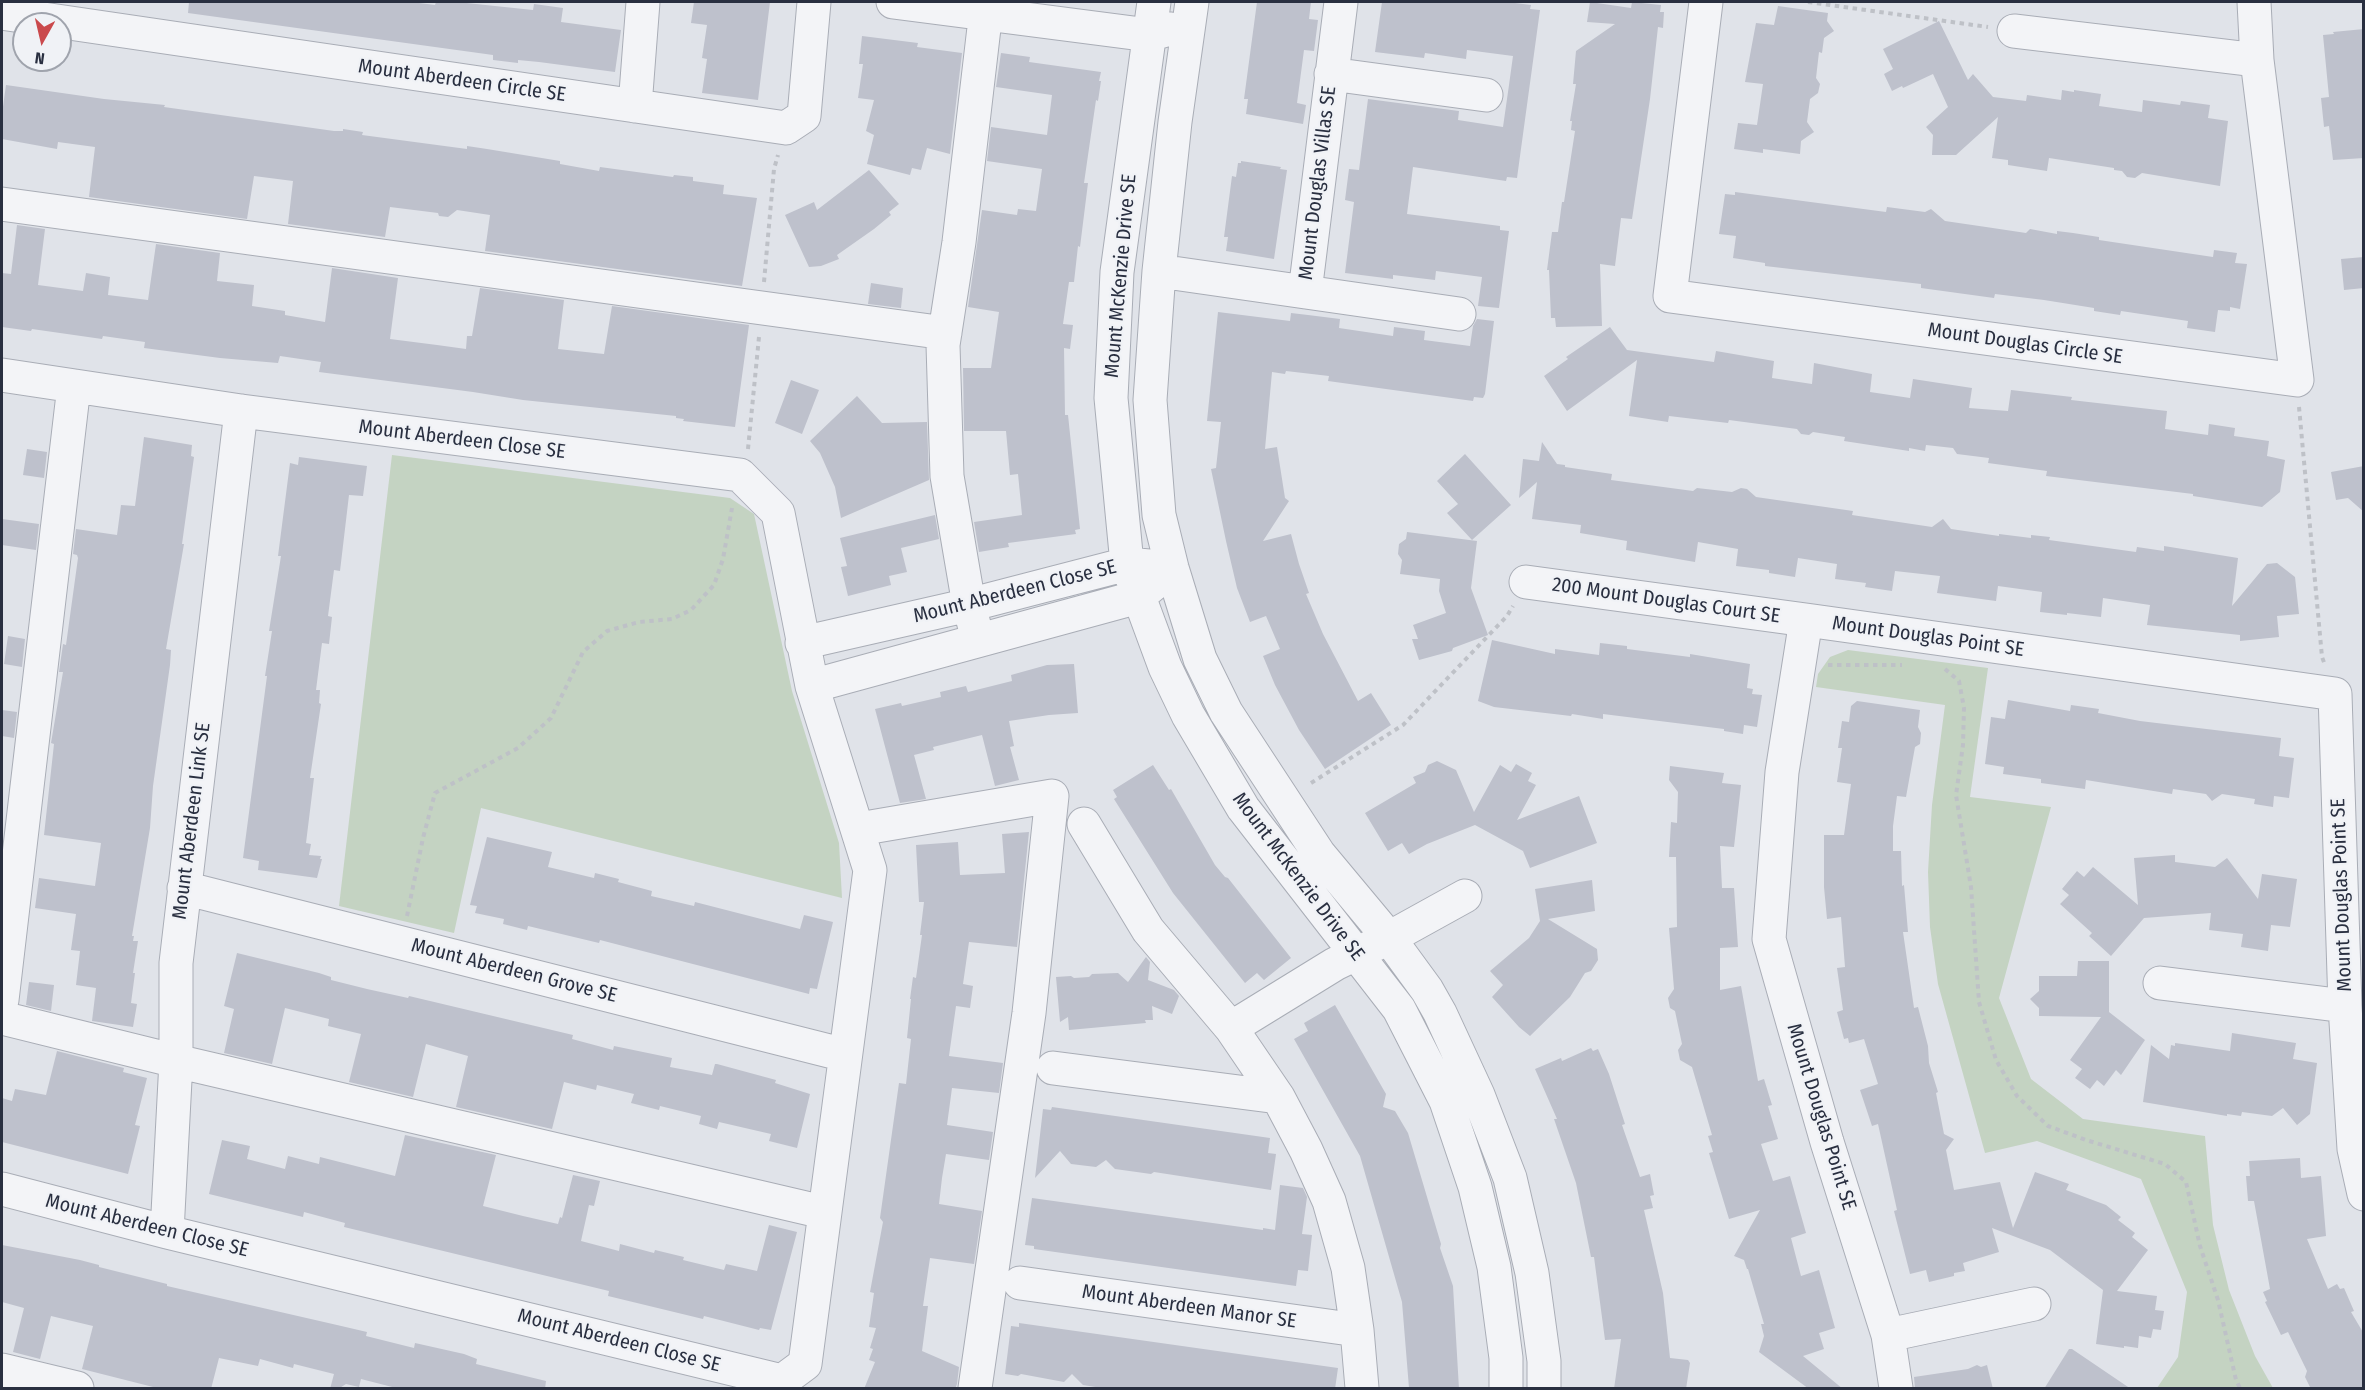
<!DOCTYPE html>
<style>
body{margin:0}
#map{position:relative;width:2365px;height:1390px;overflow:hidden;background:#e0e3e9;font-family:"Fira Sans Condensed",sans-serif}
canvas{display:block}
.frame{position:absolute;inset:0;border:3px solid #292f40;pointer-events:none}
.north{position:absolute;left:12px;top:12px;width:60px;height:60px;box-sizing:border-box;background:#f0f2f6;border:2px solid #a0a4ad;border-radius:50%;rotate:188deg;font-size:16px;font-weight:700;line-height:24px;text-align:center;color:#292f40}
.north::after{content:'';display:block;margin:auto;width:21px;height:27px;background:#ca494c;clip-path:polygon(50% 0,100% 100%,50% 72%,0 100%)}
</style>
<div id="map">
<canvas width="2365" height="1390"></canvas>
<div class="frame"></div>
<div class="north">N</div>
</div>
<script>
const ctx = document.querySelector('canvas').getContext('2d');
ctx.lineJoin = 'round';
function paint(path, color) {
  ctx.fillStyle = color;
  ctx.fill(path, 'evenodd');
}
function shape(rows) {
  const path = new Path2D();
  for (const r of rows) {
    path.moveTo(r[0], r[1]);
    for (let i = 2; i < r.length; i += 2) path.lineTo(r[i], r[i + 1]);
  }
  return path;
}
function strokePath(path, color, width, dash) {
  ctx.strokeStyle = color;
  ctx.lineWidth = width;
  ctx.lineCap = dash ? 'butt' : 'round';
  ctx.setLineDash(dash || []);
  ctx.stroke(path);
}
function write(font, color, halo, rows, align = 'center') {
  ctx.font = font + ' "Fira Sans Condensed",sans-serif';
  ctx.lineWidth = 4.5;
  ctx.setLineDash([]);
  ctx.textBaseline = 'middle';
  ctx.strokeStyle = halo;
  ctx.fillStyle = color;
  for (const [text, x, y, turn = 0] of rows) {
    ctx.save();
    ctx.translate(x, y);
    ctx.rotate((+turn || 0) * Math.PI / 180);
    ctx.textAlign = isNaN(turn) ? turn : align;
    if (halo) ctx.strokeText(text, 0, 0);
    ctx.fillText(text, 0, 0);
    ctx.restore();
  }
}
paint(shape([
 [392,455,730,498,754,514,792,691,839,843,842,898,481,808,454,933,339,906],
 [1848,650,1988,668,1970,797,2051,807,1999,998,2031,1079,2083,1119,2205,1136,2213,1225,2229,1290,2255,1356,2273,1388,2157,1388,2178,1357,2187,1292,2141,1179,2037,1141,1985,1153,1938,984,1930,927,1928,872,1932,805,1945,705,1816,687,1818,674,1830,657]
]), '#c4d3c2');
paint(shape([
 [189,2,411,2,435,5,436,2,457,2,533,10,534,4,563,8,561,22,621,30,615,72,539,62,518,60,518,63,493,60,493,55,188,13],
 [694,2,770,2,758,100,702,93,707,59,702,58,707,25,691,23],
 [1257,2,1311,2,1309,19,1318,20,1314,51,1304,50,1297,103,1306,105,1303,124,1246,114,1248,99,1244,99],
 [1382,2,1507,2,1531,5,1530,9,1540,10,1517,178,1507,177,1506,181,1413,167,1407,214,1500,226,1500,230,1509,231,1499,308,1478,306,1482,277,1436,271,1435,280,1393,275,1393,279,1345,273,1354,202,1345,200,1349,169,1359,170,1368,99,1459,111,1458,120,1503,127,1509,85,1513,56,1467,50,1466,59,1425,53,1424,58,1375,52],
 [1590,2,1631,8,1632,2,1661,5,1660,12,1664,12,1663,28,1658,27,1650,99,1632,219,1621,218,1615,266,1600,264,1602,326,1556,327,1555,318,1551,318,1549,270,1547,270,1552,232,1558,232,1562,202,1564,202,1575,131,1571,130,1572,121,1570,121,1576,84,1573,84,1576,51,1615,24,1587,22],
 [1778,6,1828,13,1827,21,1834,31,1824,38,1822,53,1819,52,1816,78,1820,84,1818,93,1810,99,1807,122,1814,132,1801,141,1800,154,1763,149,1763,153,1734,149,1738,123,1757,125,1763,84,1745,82,1756,23,1774,25],
 [1939,21,1968,80,1973,74,1993,97,2026,101,2027,95,2061,100,2062,90,2074,92,2074,90,2101,94,2099,106,2142,112,2143,100,2180,105,2181,101,2210,105,2208,118,2228,121,2220,186,2142,173,2135,178,2127,177,2122,171,2114,170,2114,168,2049,158,2047,171,2008,165,2008,160,1992,158,1998,117,1956,155,1932,155,1933,135,1926,127,1948,107,1933,74,1903,88,1902,86,1892,91,1884,74,1893,69,1883,49],
 [2364,29,2364,158,2333,160,2329,126,2324,127,2321,98,2329,97,2323,35,2334,34,2333,32],
 [862,36,918,43,917,47,962,53,950,154,927,148,921,170,912,168,910,175,867,164,874,135,866,131,874,100,858,98,863,64,859,64],
 [1001,53,1030,57,1029,62,1101,72,1099,81,1101,81,1098,101,1096,100,1084,183,1088,183,1080,247,1078,246,1074,282,1069,282,1063,324,1073,325,1070,349,1064,348,1065,415,1068,415,1080,529,1075,530,1076,534,1008,543,1009,547,979,552,974,522,1022,515,1018,474,1010,475,1006,431,964,431,963,368,991,368,999,312,968,307,982,210,1017,215,1018,209,1036,211,1042,169,987,161,991,127,1047,135,1052,95,996,87],
 [6,85,104,99,165,105,164,107,334,131,343,131,343,129,363,132,362,135,467,149,467,146,487,149,560,161,560,164,599,171,600,167,673,177,674,175,693,177,693,181,724,185,723,194,757,198,742,286,485,251,490,215,457,210,448,217,439,216,438,213,390,207,385,237,288,224,293,181,254,176,247,219,89,197,95,147,58,142,57,149,2,139,2,114],
 [1241,161,1281,167,1280,169,1287,170,1274,259,1226,251,1228,237,1224,237,1232,176,1236,177,1238,163,1241,163],
 [869,170,899,204,889,212,891,215,874,229,837,255,839,259,821,266,809,267,785,215,814,202,817,210],
 [1735,192,1886,212,1887,207,1925,212,1931,209,1945,221,1986,227,2026,233,2030,229,2057,234,2057,231,2073,233,2099,237,2099,240,2213,257,2214,250,2237,253,2235,263,2247,264,2240,309,2230,307,2230,311,2218,310,2215,332,2187,328,2188,321,2121,311,2120,315,2094,311,2094,308,2044,300,1995,294,1994,298,1921,288,1921,284,1765,266,1765,263,1733,258,1736,236,1719,234,1725,194,1735,195],
 [17,225,45,229,38,285,83,291,86,273,110,277,108,295,148,300,156,244,220,253,217,281,254,285,252,306,285,311,285,315,325,322,332,268,398,278,390,339,437,345,466,349,467,336,472,336,480,288,564,300,558,349,604,354,612,306,749,325,735,427,683,421,684,419,676,418,676,416,523,400,473,392,319,372,321,362,280,356,278,363,220,358,144,348,145,342,103,336,102,339,32,329,31,331,2,327,2,273,11,274],
 [2364,257,2364,288,2344,290,2341,259],
 [871,283,903,288,901,308,868,304],
 [1218,312,1290,321,1291,313,1308,315,1340,319,1339,328,1393,336,1394,327,1425,331,1424,340,1470,346,1473,326,1477,319,1494,321,1485,394,1483,398,1474,397,1473,401,1328,381,1329,376,1286,371,1285,374,1272,372,1265,449,1277,447,1285,498,1289,501,1263,541,1291,534,1299,564,1309,593,1306,594,1323,634,1358,701,1371,693,1391,725,1325,769,1299,730,1275,685,1263,656,1280,649,1266,616,1250,622,1237,588,1226,541,1211,469,1216,468,1221,422,1207,421],
 [1610,327,1627,350,1714,362,1716,351,1774,361,1772,378,1812,384,1814,363,1872,374,1870,392,1910,398,1913,379,1972,388,1969,408,2008,411,2011,390,2072,397,2071,400,2167,411,2165,429,2208,435,2209,424,2235,428,2234,436,2269,441,2267,456,2285,460,2280,492,2262,507,2193,496,2193,494,2046,476,2047,471,1988,463,1989,458,1957,454,1953,448,1926,445,1925,451,1909,448,1909,451,1844,441,1845,437,1813,432,1809,435,1801,434,1797,429,1729,420,1728,423,1669,416,1668,422,1629,416,1637,360,1567,411,1544,376,1568,359,1566,357],
 [791,380,819,390,802,434,775,423],
 [857,396,882,423,927,422,929,480,841,518,835,487,820,453,810,441],
 [144,437,192,445,191,456,194,457,182,544,184,544,166,649,171,650,170,665,153,786,150,828,132,936,134,936,133,941,138,941,133,973,135,973,131,1003,137,1004,133,1027,92,1021,96,988,76,985,80,951,71,950,76,914,35,908,39,878,95,886,101,843,44,835,54,744,51,743,63,672,59,672,63,644,66,645,78,558,77,555,73,554,76,529,117,535,121,505,135,506],
 [1542,442,1557,464,1565,465,1565,467,1612,474,1611,480,1693,491,1697,488,1732,492,1741,488,1747,489,1756,497,1853,511,1852,515,1932,527,1943,519,1951,529,1999,536,1999,534,2031,538,2031,535,2050,537,2049,540,2136,552,2137,547,2164,551,2164,546,2238,558,2232,606,2267,564,2277,563,2295,577,2299,614,2277,616,2279,637,2240,641,2240,635,2147,625,2150,605,2103,598,2101,617,2067,613,2067,615,2040,612,2042,592,1998,586,1996,601,1937,593,1940,576,1895,571,1892,591,1865,587,1866,583,1835,579,1837,564,1798,558,1795,577,1769,573,1769,570,1736,566,1738,549,1698,542,1695,562,1626,550,1627,541,1580,533,1581,525,1532,519,1537,482,1519,498,1523,459,1539,461],
 [27,449,47,452,44,478,23,475],
 [1465,454,1511,505,1472,540,1447,513,1458,504,1437,481],
 [299,457,367,466,363,496,349,495,340,571,334,570,328,616,332,617,329,644,322,643,316,690,320,690,319,703,321,704,310,778,314,778,306,843,311,844,309,855,321,856,320,859,322,859,317,878,258,870,259,861,243,858,267,676,265,676,272,631,269,631,281,556,278,556,290,463,298,465],
 [2364,466,2364,512,2348,498,2336,500,2331,472],
 [935,515,939,539,901,548,907,572,889,576,891,585,848,596,841,567,847,566,840,538],
 [2,519,39,524,36,550,2,545],
 [1407,532,1477,541,1471,588,1488,635,1453,648,1452,651,1419,660,1412,639,1418,639,1413,625,1446,613,1439,591,1440,579,1400,574,1402,560,1398,554,1399,544,1406,539],
 [8,636,25,639,22,667,4,664],
 [1492,640,1555,654,1555,649,1599,655,1600,643,1627,646,1627,649,1690,657,1690,654,1750,664,1747,688,1753,689,1752,694,1762,695,1757,727,1744,725,1743,734,1724,731,1724,729,1603,714,1603,719,1572,714,1571,716,1494,707,1478,701],
 [1074,664,1078,713,1049,715,1009,721,1014,746,1010,747,1019,780,995,786,982,735,933,747,934,750,914,755,926,799,900,803,875,709,901,703,902,706,941,697,940,692,966,686,968,692,1012,681,1011,675,1047,665],
 [2008,700,2070,711,2071,705,2099,709,2098,713,2140,721,2281,738,2279,756,2294,758,2289,798,2274,796,2273,807,2254,804,2255,799,2222,794,2212,801,2206,794,2173,789,2172,794,2086,780,2085,789,2041,783,2041,779,2003,774,2004,767,1985,764,1991,717,2005,719],
 [1857,701,1920,710,1918,727,1921,733,1920,744,1915,747,1906,797,1897,796,1893,826,1893,851,1901,851,1902,886,1904,885,1908,932,1903,932,1914,1008,1918,1007,1928,1046,1929,1063,1938,1092,1936,1093,1944,1134,1954,1139,1946,1150,1954,1190,2000,1182,2013,1228,2035,1172,2069,1184,2066,1190,2106,1205,2121,1217,2118,1220,2135,1233,2132,1237,2148,1250,2117,1291,2157,1296,2155,1310,2164,1311,2161,1330,2153,1329,2151,1338,2139,1336,2138,1348,2124,1346,2124,1348,2096,1344,2103,1290,2050,1250,1992,1228,1999,1252,1963,1263,1965,1271,1954,1273,1954,1276,1929,1282,1926,1270,1910,1274,1894,1211,1897,1210,1878,1124,1872,1126,1860,1090,1878,1084,1864,1039,1849,1043,1848,1038,1844,1039,1837,1012,1843,1010,1837,968,1845,967,1841,917,1827,919,1824,887,1824,835,1844,835,1851,784,1837,782,1842,748,1838,748,1842,721,1849,722,1851,706],
 [2,710,17,712,14,738,2,736],
 [1437,761,1456,770,1474,812,1500,765,1511,772,1516,764,1532,773,1528,781,1536,785,1517,820,1579,796,1597,843,1530,868,1523,851,1475,825,1427,844,1409,854,1402,843,1388,851,1365,813,1416,783,1413,777,1425,772,1428,765],
 [1153,765,1169,790,1171,789,1215,865,1225,877,1228,878,1291,958,1264,980,1257,973,1245,983,1173,893,1114,799,1117,797,1113,790],
 [1670,766,1724,773,1722,783,1741,785,1734,847,1720,846,1722,888,1734,888,1738,947,1720,948,1720,990,1741,986,1758,1081,1764,1079,1772,1105,1768,1106,1778,1139,1761,1144,1773,1181,1790,1176,1806,1233,1791,1238,1801,1276,1819,1270,1835,1328,1819,1333,1824,1349,1803,1356,1843,1389,1809,1389,1759,1352,1764,1336,1761,1324,1764,1324,1748,1269,1747,1269,1744,1260,1734,1256,1760,1210,1729,1219,1709,1153,1713,1152,1708,1136,1712,1135,1692,1067,1680,1060,1678,1050,1682,1044,1675,1011,1670,1008,1668,998,1674,989,1669,928,1677,927,1676,857,1669,857,1671,822,1677,823,1678,792,1669,780],
 [1029,832,1017,947,969,942,963,984,973,986,970,1008,956,1006,949,1056,1003,1063,999,1093,952,1088,947,1125,993,1132,989,1160,946,1154,942,1178,939,1204,982,1211,974,1264,930,1258,923,1306,928,1306,922,1351,959,1367,957,1384,955,1389,864,1389,875,1362,869,1360,873,1349,870,1348,876,1328,869,1327,874,1293,870,1292,883,1222,880,1218,899,1083,906,1084,911,1039,907,1038,911,999,910,999,913,977,916,978,922,935,920,935,924,902,919,902,916,845,958,842,960,875,1005,873,1002,834],
 [487,837,552,852,548,867,594,878,595,873,619,879,618,882,652,891,651,896,694,906,695,902,800,929,804,915,833,922,817,989,810,988,809,994,600,940,599,943,528,926,527,930,503,924,504,919,475,913,477,906,470,905],
 [2175,855,2175,862,2215,867,2227,858,2258,899,2262,874,2297,879,2290,927,2271,925,2268,951,2241,947,2243,934,2209,930,2211,913,2144,918,2111,956,2089,936,2092,933,2060,904,2069,895,2062,889,2077,871,2084,877,2093,867,2138,905,2134,858],
 [1592,880,1595,911,1548,919,1597,949,1598,960,1591,971,1585,973,1570,997,1530,1036,1519,1027,1492,997,1503,985,1490,971,1529,938,1540,921,1535,889],
 [237,953,319,973,331,977,331,980,367,989,408,998,409,996,573,1035,572,1039,613,1050,614,1046,672,1058,670,1067,712,1075,715,1064,717,1064,776,1080,775,1083,810,1094,797,1148,769,1141,771,1134,719,1122,717,1129,699,1124,701,1116,660,1106,659,1110,631,1103,634,1094,597,1085,596,1090,564,1082,552,1129,456,1107,468,1056,426,1044,413,1097,349,1082,361,1034,328,1026,329,1019,285,1008,272,1064,224,1053,234,1009,224,1006],
 [1146,957,1150,962,1148,980,1174,990,1179,996,1172,1014,1152,1006,1153,1020,1145,1020,1146,1023,1069,1030,1068,1017,1060,1022,1056,977,1071,976,1074,978,1089,977,1092,974,1118,973,1128,982],
 [2078,961,2109,961,2109,1012,2145,1040,2121,1075,2116,1070,2104,1086,2097,1080,2090,1089,2075,1078,2082,1069,2070,1060,2101,1017,2039,1016,2039,1008,2030,999,2039,991,2039,976,2077,976],
 [29,982,54,985,51,1011,26,1005],
 [1335,1005,1386,1094,1383,1107,1395,1111,1408,1133,1441,1244,1440,1248,1453,1286,1459,1389,1409,1388,1402,1302,1360,1156,1294,1039,1308,1031,1304,1023],
 [2232,1033,2296,1043,2293,1059,2317,1063,2310,1114,2297,1125,2283,1108,2272,1116,2242,1112,2241,1116,2227,1114,2227,1116,2143,1102,2151,1045,2169,1059,2171,1045,2175,1046,2175,1043,2230,1051],
 [1591,1048,1593,1051,1598,1049,1609,1074,1625,1124,1622,1125,1640,1177,1650,1174,1654,1195,1650,1196,1653,1208,1644,1210,1663,1293,1670,1358,1688,1360,1690,1363,1686,1389,1614,1389,1621,1339,1605,1340,1594,1257,1591,1257,1576,1183,1554,1119,1557,1119,1535,1069,1561,1058,1562,1061],
 [57,1051,124,1068,123,1072,147,1078,135,1125,140,1126,128,1174,2,1142,2,1098,12,1101,15,1089,46,1095],
 [1052,1107,1270,1138,1268,1153,1276,1154,1271,1190,1154,1172,1151,1174,1115,1169,1106,1160,1096,1167,1071,1164,1060,1151,1035,1178,1043,1109,1051,1110],
 [405,1135,496,1155,483,1206,523,1216,558,1224,560,1217,562,1218,573,1175,600,1181,594,1206,589,1205,581,1241,619,1251,620,1244,654,1253,655,1250,684,1257,683,1260,724,1270,726,1264,757,1271,769,1225,797,1232,771,1330,760,1328,759,1330,704,1316,703,1319,608,1296,609,1291,344,1227,345,1223,304,1212,303,1217,209,1194,222,1140,250,1146,247,1159,285,1169,288,1156,319,1164,320,1157,395,1176],
 [2300,1158,2301,1178,2321,1176,2326,1236,2307,1239,2328,1289,2337,1284,2340,1289,2344,1288,2354,1311,2351,1312,2364,1334,2364,1389,2311,1389,2305,1377,2307,1371,2288,1332,2281,1335,2265,1302,2267,1301,2263,1292,2270,1289,2254,1201,2248,1201,2246,1176,2250,1176,2249,1161],
 [1280,1185,1303,1188,1307,1197,1302,1234,1312,1235,1308,1271,1298,1270,1296,1286,1034,1249,1034,1246,1025,1245,1032,1198,1263,1230,1263,1228,1275,1230],
 [2,1245,80,1260,99,1265,99,1267,167,1284,167,1286,337,1325,367,1332,366,1336,414,1348,415,1343,464,1354,477,1359,476,1364,546,1381,545,1389,400,1389,361,1379,359,1387,346,1384,338,1389,330,1389,334,1374,294,1364,293,1368,260,1359,258,1366,219,1358,211,1389,161,1389,82,1369,93,1326,51,1316,40,1359,13,1352,24,1308,2,1302],
 [1019,1323,1338,1368,1335,1389,1108,1389,1083,1385,1072,1374,1064,1382,1021,1374,1018,1376,1005,1374,1011,1326,1019,1327],
 [2069,1349,2072,1349,2131,1389,2044,1389],
 [1977,1365,1981,1367,1987,1365,1993,1389,1915,1389,1914,1377,1968,1369]
]), '#bec1cc');
const minor = shape([
 [893,2,1149,35,1170,29],
 [1154,2,1117,272,1111,398,1127,564,1165,667,1188,715,1243,808,1399,1009,1446,1101,1475,1187,1494,1267,1506,1358,1506,1388],
 [1192,2,1175,122,1159,271,1150,400,1159,515,1172,568,1200,659,1226,712,1319,854,1389,938,1427,990,1440,1013,1478,1095,1510,1178,1532,1273,1544,1361,1544,1388],
 [1706,2,1670,296,2297,380,2257,60,2254,2],
 [2,13,786,128,804,116,814,2],
 [2014,31,2257,60],
 [1331,74,1486,95],
 [635,106,643,2],
 [2,204,945,333],
 [1159,271,1459,314],
 [1305,292,1341,2],
 [2,375,241,411,740,475,778,513,812,686,870,870,805,1364,782,1381,167,1232,2,1189],
 [1526,582,1806,620],
 [978,640,969,605,947,476,943,345,959,242,987,2],
 [802,643,969,605,1127,564,1149,566],
 [812,686,1138,597,1155,583],
 [1084,824,1148,930,1231,1028],
 [859,829,1052,796,1029,1013,975,1388],
 [184,888,845,1055],
 [2160,983,2345,1006],
 [2,1000,74,386],
 [2,1018,176,1061,823,1212],
 [1053,1068,1278,1097],
 [167,1232,176,1061,176,963,241,411],
 [1020,1283,1357,1330],
 [1888,1335,2034,1304],
 [2,1370,77,1388],
 [1362,1388,1357,1330,1348,1268,1329,1201,1306,1150,1278,1097,1231,1028,1335,964,1389,938,1465,896],
 [1896,1388,1888,1335,1827,1142,1769,939,1782,772,1806,620,2335,694,2345,1006,2354,1149,2364,1194]
]);
strokePath(minor, '#a9adb6', 35);
strokePath(shape([
 [1808,2,1988,27],
 [764,282,774,169,778,155],
 [2299,407,2322,657,2325,665],
 [748,449,759,337],
 [1828,665,1902,665],
 [1945,669,1959,681,1964,708,1963,745,1956,795,1971,887,1979,1002,1996,1060,2017,1096,2048,1126,2086,1140,2165,1164,2186,1182,2200,1246,2218,1300,2236,1380,2240,1388],
 [1311,783,1403,725,1507,616,1513,606],
 [407,916,423,838,435,793,518,748,551,718,583,652,607,631,639,622,672,619,691,610,714,585,723,559,732,508]
]), '#bec1c7', 4, [4.5, 4.5]);
strokePath(minor, '#f3f4f7', 33);
write('20px', '#292f40', '#f0f2f6', [
 ["Mount Aberdeen Circle SE",462,81,8],
 ["Mount Douglas Villas SE",1318,183,-83],
 ["Mount McKenzie Drive SE",1121,276,-85],
 ["Mount Douglas Circle SE",2025,344,8],
 ["Mount Aberdeen Close SE",462,440,7],
 ["Mount Aberdeen Close SE",1015,592,-14],
 ["200 Mount Douglas Court SE",1666,601,8],
 ["Mount Douglas Point SE",1928,637,8],
 ["Mount Aberdeen Link SE",192,821,-83],
 ["Mount McKenzie Drive SE",1298,877,53],
 ["Mount Douglas Point SE",2342,895,-92],
 ["Mount Aberdeen Grove SE",514,971,14],
 ["Mount Douglas Point SE",1821,1117,73],
 ["Mount Aberdeen Close SE",147,1226,14],
 ["Mount Aberdeen Manor SE",1189,1307,8],
 ["Mount Aberdeen Close SE",619,1341,14]
]);
</script>
